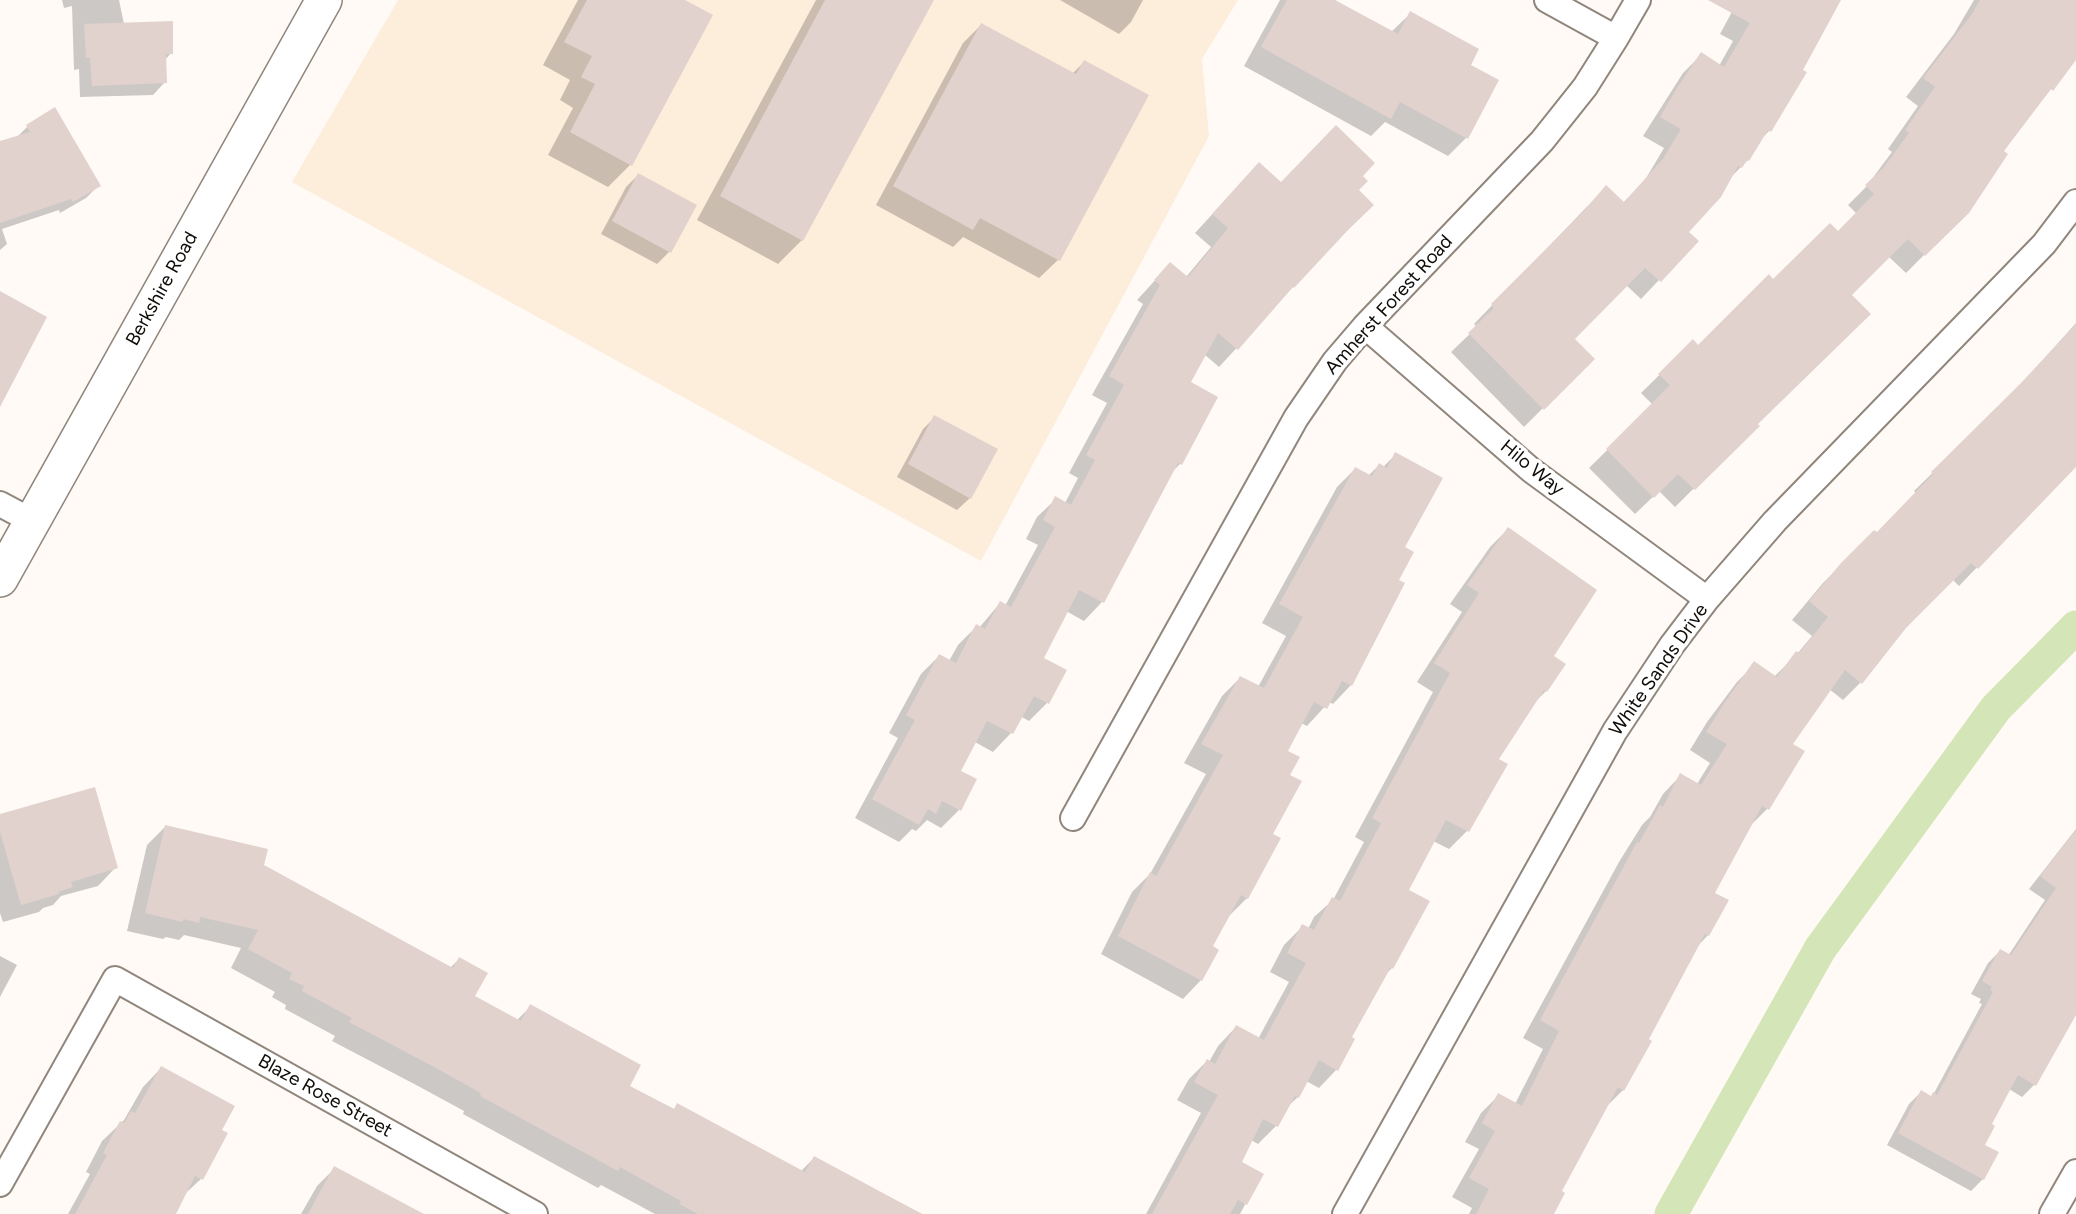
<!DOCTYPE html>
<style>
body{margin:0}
canvas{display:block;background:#fffaf6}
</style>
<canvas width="2076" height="1214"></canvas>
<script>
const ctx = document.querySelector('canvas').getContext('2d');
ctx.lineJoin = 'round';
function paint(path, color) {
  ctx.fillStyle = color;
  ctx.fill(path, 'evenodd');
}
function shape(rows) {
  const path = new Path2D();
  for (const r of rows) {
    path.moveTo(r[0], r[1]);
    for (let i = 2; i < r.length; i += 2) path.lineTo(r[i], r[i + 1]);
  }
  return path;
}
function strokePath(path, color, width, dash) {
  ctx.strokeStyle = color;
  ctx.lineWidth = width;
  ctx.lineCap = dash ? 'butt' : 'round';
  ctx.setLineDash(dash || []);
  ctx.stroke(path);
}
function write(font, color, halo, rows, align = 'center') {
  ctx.font = font + ' Figtree,sans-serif';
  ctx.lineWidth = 7;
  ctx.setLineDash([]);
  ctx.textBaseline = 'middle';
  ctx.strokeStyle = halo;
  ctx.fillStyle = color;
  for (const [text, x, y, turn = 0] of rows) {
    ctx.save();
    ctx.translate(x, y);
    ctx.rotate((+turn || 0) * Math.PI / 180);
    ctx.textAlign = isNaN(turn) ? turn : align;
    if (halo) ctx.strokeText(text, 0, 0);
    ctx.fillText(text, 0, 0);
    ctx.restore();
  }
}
paint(shape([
 [398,0,1238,0,1202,59,1209,136,981,561,292,182]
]), '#fdeddb');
paint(shape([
 [62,0,119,0,124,24,171,53,165,60,165,82,153,95,80,97,79,69,74,70,72,6,64,8],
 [578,0,682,0,630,165,608,187,548,155,573,108,560,100,570,80,543,65],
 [816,0,932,0,802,240,778,264,697,220],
 [1060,0,1143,0,1131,22,1119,34],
 [1280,0,1332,0,1391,32,1410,14,1468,66,1466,138,1448,156,1385,122,1371,136,1244,66],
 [1721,0,1839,0,1769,131,1759,141,1748,160,1729,179,1686,232,1696,241,1641,299,1626,285,1572,339,1592,359,1524,427,1451,352,1477,327,1474,324,1606,187,1623,203,1645,180,1664,148,1643,136,1683,73,1701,55,1719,66,1733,41,1720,34,1734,8],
 [1974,0,2076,0,2076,57,2002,151,1967,212,1906,273,1888,256,1850,295,1755,425,1757,426,1675,507,1659,491,1635,514,1589,468,1653,405,1641,393,1693,342,1698,347,1773,281,1838,233,1857,214,1848,205,1866,187,1892,152,1888,149,1918,106,1906,97,1954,34],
 [981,25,1072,74,1084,62,1058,260,1039,278,963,237,953,247,876,205,963,43],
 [27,127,99,185,86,198,60,213,59,210,2,229,7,244,0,250,0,143,16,138],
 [638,175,694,206,669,252,657,264,601,234,626,187],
 [1361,176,1339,237,1219,367,1204,354,1188,383,1180,464,1171,473,1102,602,1084,621,1066,611,1041,658,1047,703,1029,721,1020,716,1011,733,993,752,975,742,959,771,959,810,941,828,927,820,916,831,912,829,899,842,855,818,898,738,889,733,921,674,939,656,949,661,958,645,976,627,979,628,1000,603,1005,606,1038,545,1026,539,1037,517,1056,499,1065,503,1078,478,1069,473,1107,403,1092,395,1143,304,1137,300,1170,264,1186,277,1211,247,1195,233,1241,183,1280,184],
 [2076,323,2076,464,1959,586,1952,579,1905,627,1861,682,1843,700,1829,689,1791,744,1767,809,1749,827,1713,893,1708,935,1697,947,1647,1040,1623,1090,1604,1109,1560,1192,1552,1214,1469,1214,1472,1208,1452,1197,1479,1149,1465,1142,1481,1113,1499,1095,1515,1104,1543,1049,1523,1038,1619,862,1642,825,1650,817,1663,794,1681,775,1697,784,1710,763,1690,750,1707,722,1737,682,1755,664,1774,677,1797,654,1812,636,1792,620,1823,583,1874,532,1876,535,1916,493,1914,491,2007,400],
 [935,417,970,498,957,510,897,477,923,429],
 [1396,454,1403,548,1397,581,1351,685,1333,704,1329,702,1307,726,1301,723,1286,751,1287,775,1247,898,1229,916,1210,947,1201,980,1183,999,1101,954,1132,892,1150,874,1206,774,1184,763,1222,696,1240,678,1258,687,1286,636,1262,623,1337,487,1355,469,1368,476,1379,465,1383,467],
 [1508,529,1551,656,1546,691,1534,703,1496,760,1505,764,1467,831,1449,849,1433,841,1407,891,1392,968,1384,976,1349,1038,1337,1069,1319,1088,1306,1081,1298,1097,1285,1109,1276,1126,1258,1144,1251,1140,1239,1163,1261,1175,1240,1214,1146,1214,1201,1113,1177,1100,1189,1079,1207,1061,1209,1062,1218,1046,1236,1027,1258,1039,1289,982,1270,972,1284,945,1303,926,1308,929,1314,917,1333,900,1364,842,1355,837,1433,692,1417,682,1462,612,1450,604,1490,547],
 [0,816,116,867,98,886,61,896,53,905,43,908,39,912,3,922,0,913],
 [165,827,262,866,450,968,459,959,473,997,516,1021,531,1006,628,1086,800,1172,814,1158,922,1214,655,1214,601,1185,598,1188,463,1114,464,1111,418,1086,332,1041,335,1036,285,1009,286,1005,272,997,275,992,231,968,241,948,184,935,179,940,166,937,163,939,127,931,147,845],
 [2076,829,2076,1011,2035,1084,2022,1097,2009,1089,1989,1125,1983,1145,1983,1179,1971,1191,1887,1145,1909,1104,1921,1092,1930,1097,1933,1095,1982,1004,1979,1003,1981,999,1971,994,1988,963,2000,951,2008,956,2045,900,2029,889],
 [0,956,17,965,0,997],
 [161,1068,219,1131,226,1134,201,1179,163,1214,68,1214,90,1174,86,1172,102,1141,124,1120,143,1087],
 [335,1168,401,1214,301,1214,317,1186]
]), '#0003');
strokePath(shape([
 [1671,1214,1820,949,1996,708,2076,627]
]), '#d4e6b7', 33);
paint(shape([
 [587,0,685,0,713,15,632,166,570,132,595,84,581,77,592,56,564,42],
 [825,0,934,0,803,241,720,196],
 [1287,0,1335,0,1398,34,1410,11,1479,49,1471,65,1499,80,1468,139,1400,102,1391,119,1261,47],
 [1708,0,1841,0,1803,70,1807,72,1771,132,1768,130,1749,161,1747,160,1742,168,1738,166,1721,197,1689,232,1699,241,1661,282,1645,268,1575,339,1595,359,1544,410,1468,333,1494,308,1491,304,1584,211,1606,185,1624,202,1663,159,1681,129,1660,117,1677,88,1701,52,1724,67,1750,23],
 [1980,0,2076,0,2076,60,2053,91,2051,89,2004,151,2008,154,1969,213,1925,256,1908,239,1852,295,1871,314,1758,424,1760,426,1695,490,1678,474,1654,498,1606,449,1670,385,1658,374,1693,339,1698,345,1769,274,1773,279,1830,223,1838,231,1874,194,1865,185,1884,167,1909,133,1905,130,1935,87,1923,78,1972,14],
 [173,21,173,54,166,54,167,83,92,86,90,58,86,58,84,24],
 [981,23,1076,74,1084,60,1149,95,1060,261,980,218,973,230,893,186],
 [55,107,101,186,73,202,71,199,0,223,0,141,30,132,26,125],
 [1336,125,1375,163,1363,176,1368,181,1359,190,1374,205,1348,230,1294,288,1293,287,1238,350,1218,333,1191,382,1218,397,1182,465,1178,463,1104,603,1079,590,1044,658,1067,670,1049,704,1034,696,1013,734,987,721,961,771,977,779,961,811,942,801,936,814,928,809,919,825,872,799,915,720,906,715,939,654,956,663,976,624,985,629,1000,601,1011,607,1055,527,1043,520,1055,496,1071,505,1095,460,1086,455,1124,385,1109,376,1160,285,1154,280,1170,262,1188,277,1228,228,1212,214,1259,162,1281,182],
 [638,173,697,205,671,253,612,221],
 [0,291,47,317,0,407],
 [2076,324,2076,467,1978,569,1971,563,1906,628,1862,684,1845,670,1793,744,1805,751,1769,810,1762,806,1715,893,1729,900,1709,936,1705,934,1649,1039,1652,1041,1624,1091,1618,1087,1562,1191,1565,1193,1554,1214,1476,1214,1489,1189,1469,1178,1495,1131,1482,1123,1498,1093,1522,1106,1559,1031,1540,1020,1637,842,1639,843,1660,805,1663,807,1680,773,1701,785,1727,744,1706,732,1725,702,1754,661,1777,677,1796,651,1799,653,1828,617,1809,601,1841,563,1874,530,1877,532,1933,474,1931,472,2021,383],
 [934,415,998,449,971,499,908,464],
 [1395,452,1443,478,1405,547,1414,552,1399,580,1405,583,1352,686,1342,681,1327,709,1314,702,1288,751,1300,757,1290,775,1302,781,1273,834,1281,838,1248,899,1241,895,1213,946,1219,950,1202,981,1118,936,1150,872,1156,876,1223,755,1201,744,1240,676,1264,688,1303,617,1279,604,1355,467,1372,476,1379,463,1387,468],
 [1508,527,1597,590,1554,656,1566,664,1547,692,1544,690,1499,759,1508,764,1469,832,1446,820,1409,890,1430,901,1393,969,1391,967,1352,1037,1355,1039,1338,1071,1319,1060,1299,1098,1295,1096,1278,1127,1263,1119,1242,1162,1264,1174,1247,1205,1238,1200,1230,1214,1152,1214,1218,1095,1194,1082,1207,1059,1215,1064,1236,1025,1264,1040,1306,963,1287,953,1302,924,1314,930,1332,897,1340,901,1381,823,1372,818,1450,673,1434,663,1479,593,1467,585],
 [95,787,118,868,71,882,73,887,58,892,59,894,21,905,0,832,0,814],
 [165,825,268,849,264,865,453,968,459,957,488,973,475,996,521,1021,530,1004,641,1065,630,1086,674,1109,677,1103,805,1172,814,1156,922,1214,698,1214,679,1204,681,1201,620,1167,618,1171,480,1096,481,1093,436,1068,349,1022,352,1018,302,991,304,986,289,979,292,973,248,949,258,930,200,917,199,923,183,919,183,922,145,913],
 [2076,830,2076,1015,2036,1086,2018,1075,1992,1124,1995,1126,1985,1145,1999,1152,1984,1180,1898,1133,1921,1090,1931,1096,1933,1092,1937,1095,1993,992,1990,990,1992,987,1982,981,2000,949,2011,955,2056,888,2040,876],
 [161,1066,235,1106,222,1130,228,1133,203,1180,195,1176,176,1214,75,1214,107,1155,103,1153,120,1121,124,1123,131,1111,135,1113],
 [334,1166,424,1214,308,1214]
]), '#e2d2cd');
const street = shape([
 [1547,0,1616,38],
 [1365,326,1531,470,1707,599],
 [0,504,32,521],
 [1073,818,1296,418,1335,361,1365,326,1542,141,1585,87,1616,38,1638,0],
 [0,1184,115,979,535,1214],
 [1345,1214,1615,731,1672,645,1707,599,1775,521,2044,244,2076,202],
 [2052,1214,2076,1172]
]);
const secondary = shape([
 [0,579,324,0]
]);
strokePath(street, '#90867c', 28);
strokePath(secondary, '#90867c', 38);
strokePath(street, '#fff', 24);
strokePath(secondary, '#fff', 35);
write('19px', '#0f0c08', '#fff', [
 ["Berkshire Road",162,289,-61],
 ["Amherst Forest Road",1389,305,-48],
 ["Hilo Way",1532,468,39],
 ["White Sands Drive",1659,670,-55],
 ["Blaze Rose Street",325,1096,29]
]);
</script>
